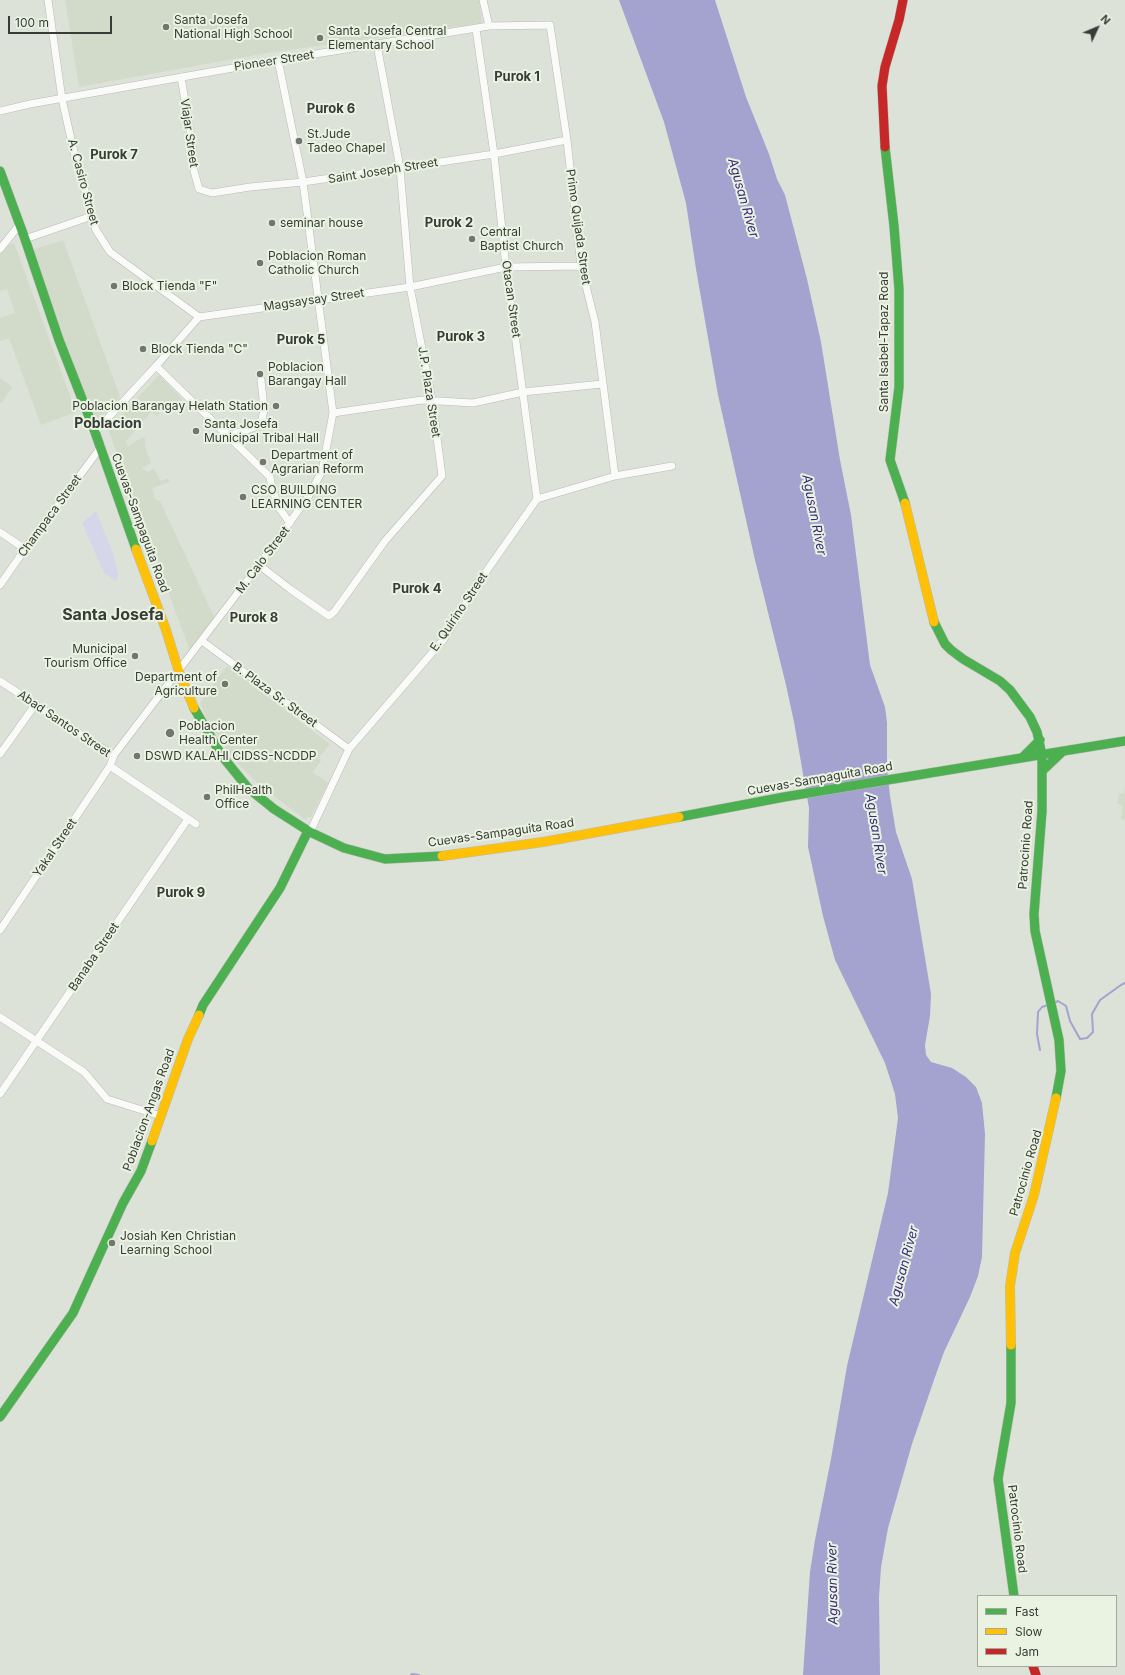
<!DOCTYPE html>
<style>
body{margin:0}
#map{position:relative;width:1125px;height:1675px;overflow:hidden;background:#dde2d9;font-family:Inter,sans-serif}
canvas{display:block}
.legend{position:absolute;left:977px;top:1595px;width:140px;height:72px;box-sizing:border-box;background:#eaf3e2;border:1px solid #a3aa9d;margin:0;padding:5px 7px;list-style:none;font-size:12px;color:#393c36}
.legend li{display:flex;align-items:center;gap:8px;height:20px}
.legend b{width:20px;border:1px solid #a3aa9d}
.north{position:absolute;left:1077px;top:8px;width:40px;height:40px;-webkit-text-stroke:3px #eaf3e2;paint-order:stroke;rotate:46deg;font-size:11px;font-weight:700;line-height:16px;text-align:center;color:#393c36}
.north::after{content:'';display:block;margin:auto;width:14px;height:18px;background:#393c36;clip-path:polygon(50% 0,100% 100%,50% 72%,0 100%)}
.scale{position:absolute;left:8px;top:16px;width:104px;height:18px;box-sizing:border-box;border:2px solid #393c36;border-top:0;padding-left:5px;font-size:12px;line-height:14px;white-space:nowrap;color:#393c36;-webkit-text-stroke:3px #eaf3e2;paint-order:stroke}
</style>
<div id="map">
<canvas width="1125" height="1675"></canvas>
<ul class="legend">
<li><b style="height:5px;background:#4caf50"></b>Fast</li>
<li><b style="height:5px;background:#ffc107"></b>Slow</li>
<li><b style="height:5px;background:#c62828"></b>Jam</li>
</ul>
<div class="north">N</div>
<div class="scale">100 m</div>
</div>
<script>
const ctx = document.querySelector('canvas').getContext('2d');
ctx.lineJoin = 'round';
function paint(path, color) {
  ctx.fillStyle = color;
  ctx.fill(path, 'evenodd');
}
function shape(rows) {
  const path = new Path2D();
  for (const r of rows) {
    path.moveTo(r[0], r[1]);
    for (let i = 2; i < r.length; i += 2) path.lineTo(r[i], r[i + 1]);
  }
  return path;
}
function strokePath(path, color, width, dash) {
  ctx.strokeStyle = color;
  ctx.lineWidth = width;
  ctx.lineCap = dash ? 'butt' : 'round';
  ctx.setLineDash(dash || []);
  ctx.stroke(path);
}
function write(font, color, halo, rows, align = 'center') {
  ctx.font = font + ' Inter,sans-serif';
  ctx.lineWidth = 4;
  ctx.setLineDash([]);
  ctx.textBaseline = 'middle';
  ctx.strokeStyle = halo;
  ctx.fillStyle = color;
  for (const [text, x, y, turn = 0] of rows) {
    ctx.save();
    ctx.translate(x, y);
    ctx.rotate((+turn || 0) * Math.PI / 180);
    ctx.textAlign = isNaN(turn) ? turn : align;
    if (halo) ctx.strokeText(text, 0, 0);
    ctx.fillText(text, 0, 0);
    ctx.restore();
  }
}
paint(shape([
 [65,0,479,0,482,23,267,53,79,87],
 [63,240,120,397,94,425,29,251],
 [14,243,76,412,41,425,9,338,0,341,0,318,15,313,7,289,0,291,0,251,3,247],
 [159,375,182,399,167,414,162,410,157,416,151,412,126,441,128,446,143,437,145,438,145,446,151,463,142,468,147,472,154,469,161,481,168,478,170,482,152,488,155,499,160,501,215,619,190,651,108,429],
 [0,378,13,387,1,403,0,403],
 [227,666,330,744,319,758,321,761,313,772,328,783,311,817,307,817,306,820,262,787,241,767,224,746,206,717,200,703],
 [1125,786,1125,820,1121,819,1122,805,1117,804,1119,793,1124,794]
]), '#d2daca');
paint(shape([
 [96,511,114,556,118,575,116,581,104,573,82,523]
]), '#d5d6e9');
paint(shape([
 [619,0,715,0,746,97,769,154,777,179,785,195,807,279,821,342,840,460,851,515,870,665,885,707,887,723,887,768,890,796,896,832,912,879,931,994,930,1016,925,1045,926,1055,931,1062,952,1068,966,1077,976,1087,982,1103,985,1134,982,1257,978,1276,970,1297,944,1352,935,1377,912,1444,888,1528,881,1567,879,1597,880,1675,803,1675,810,1572,815,1540,831,1459,847,1366,888,1193,898,1118,895,1094,885,1063,835,960,823,916,808,847,809,808,794,722,786,685,755,560,718,395,696,269,686,203,664,122]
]), '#a4a2ce');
strokePath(shape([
 [1054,1003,1058,1001,1066,1006,1070,1021,1080,1039,1087,1038,1093,1032,1092,1014,1100,1000,1121,985,1125,983],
 [1040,1050,1037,1034,1038,1012,1042,1007,1048,1005],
 [411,1675,412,1674,419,1675]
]), '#a4a2ce', 2);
const street = shape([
 [48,0,62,99,74,152,96,230,110,252,199,317],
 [483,0,489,26],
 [476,29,494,154,506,267,537,499],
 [181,77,192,143,194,171,199,189,212,193,250,187,303,182,400,168,494,154,567,140],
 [0,111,30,104,278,60,489,26,550,25,567,140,581,266,595,322,615,476],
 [25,239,92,216],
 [0,249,20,224],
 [156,366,270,477,272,488,279,508,290,523],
 [333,413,422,400,473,403,523,392,602,384],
 [95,432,156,366,199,317,410,287,506,267,581,266],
 [224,432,230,435,241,432,255,427,262,420,264,409,261,380],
 [0,532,25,549],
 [259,565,290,589,329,616,334,612,385,541,442,476,432,400,410,287,400,168,377,45],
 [0,585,25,549,101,447],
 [202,641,349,749],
 [0,681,92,742,114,755,110,766,196,824],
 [0,754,35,705],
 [114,755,259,565,308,497,322,471,333,413,303,182,278,60],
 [310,832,349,749,444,639,476,586,537,499,615,476,672,466],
 [0,930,110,766],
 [0,1017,84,1072,107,1099,161,1116],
 [0,1094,188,819]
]);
const fast = shape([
 [885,147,894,226,899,289,899,387,890,460,905,503],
 [0,171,25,239,59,340,95,432,136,549],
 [934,622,945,644,951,650,963,659,1000,681,1010,690,1030,717,1037,732,1042,755,1042,811,1034,914,1035,931,1059,1040,1061,1071,1056,1098],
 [194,708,222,756,248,788,274,809,310,832,344,848,385,859,442,856],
 [1022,758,1040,740],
 [1042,771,1062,752],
 [679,817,784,797,1125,741],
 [199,1015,203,1005,280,888,308,831],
 [1011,1345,1011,1403,998,1479,1014,1596],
 [0,1417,73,1313,123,1203,141,1171,152,1141]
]);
const slow = shape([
 [905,503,934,622],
 [136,549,166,630,179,672,194,708],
 [442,856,543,842,679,817],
 [152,1141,188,1039,199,1015],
 [1011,1345,1010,1286,1015,1253,1034,1195,1056,1098]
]);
const jam = shape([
 [885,147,882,86,885,67,899,20,903,0],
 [1033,1666,1036,1675]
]);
strokePath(street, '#b6bab3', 8);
strokePath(fast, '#b6bab3', 10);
strokePath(slow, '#b6bab3', 10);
strokePath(jam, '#b6bab3', 10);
strokePath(street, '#fafbf9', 7);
strokePath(fast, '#4caf50', 9);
strokePath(slow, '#ffc107', 9);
strokePath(jam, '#c62828', 9);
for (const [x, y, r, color] of [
 [166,27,4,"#72766f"],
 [320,38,4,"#72766f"],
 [299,141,4,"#72766f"],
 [272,223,4,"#72766f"],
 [472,239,4,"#72766f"],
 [260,263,4,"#72766f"],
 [114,286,4,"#72766f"],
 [143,349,4,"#72766f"],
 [260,374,4,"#72766f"],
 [276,406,4,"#72766f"],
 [196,431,4,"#72766f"],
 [263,462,4,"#72766f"],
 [243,497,4,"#72766f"],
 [135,656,4,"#72766f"],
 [225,684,4,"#72766f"],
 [170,733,5,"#72766f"],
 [137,756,4,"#72766f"],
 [207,797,4,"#72766f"],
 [112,1243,4,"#72766f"]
]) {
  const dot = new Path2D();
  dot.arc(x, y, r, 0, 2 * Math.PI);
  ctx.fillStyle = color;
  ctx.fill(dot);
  strokePath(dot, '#eaf3e2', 1.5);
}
write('12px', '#393c36', '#eaf3e2', [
 ["Santa Josefa",174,20],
 ["National High School",174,34],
 ["Santa Josefa Central",328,31],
 ["Elementary School",328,45],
 ["St.Jude",307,134],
 ["Tadeo Chapel",307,148],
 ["seminar house",280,223],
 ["Central",480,232],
 ["Baptist Church",480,246],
 ["Poblacion Roman",268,256],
 ["Catholic Church",268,270],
 ["Block Tienda \"F\"",122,286],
 ["Block Tienda \"C\"",151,349],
 ["Poblacion",268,367],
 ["Barangay Hall",268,381],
 ["Poblacion Barangay Helath Station",268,406,"right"],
 ["Santa Josefa",204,424],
 ["Municipal Tribal Hall",204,438],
 ["Department of",271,455],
 ["Agrarian Reform",271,469],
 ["CSO BUILDING",251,490],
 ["LEARNING CENTER",251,504],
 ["Municipal",127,649,"right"],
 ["Tourism Office",127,663,"right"],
 ["Department of",217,677,"right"],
 ["Agriculture",217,691,"right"],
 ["Poblacion",179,726],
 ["Health Center",179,740],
 ["DSWD KALAHI CIDSS-NCDDP",145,756],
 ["PhilHealth",215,790],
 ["Office",215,804],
 ["Josiah Ken Christian",120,1236],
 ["Learning School",120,1250]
], 'left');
write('12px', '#393c36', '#eaf3e2', [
 ["Pioneer Street",274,61,-9],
 ["Viajar Street",189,133,82],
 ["Saint Joseph Street",383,171,-9],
 ["A. Casiro Street",83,182,75],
 ["Primo Quijada Street",578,227,82],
 ["Otacan Street",511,299,82],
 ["Magsaysay Street",314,300,-8],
 ["Santa Isabel-Tapaz Road",884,342,-90],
 ["J.P. Plaza Street",429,392,81],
 ["Champaca Street",50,516,-54],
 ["Cuevas-Sampaguita Road",140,523,70],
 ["M. Calo Street",263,560,-53],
 ["E. Quirino Street",459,612,-56],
 ["B. Plaza Sr. Street",275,695,36],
 ["Abad Santos Street",64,724,34],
 ["Cuevas-Sampaguita Road",820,779,-10],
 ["Cuevas-Sampaguita Road",501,833,-8],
 ["Patrocinio Road",1026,845,-86],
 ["Yakal Street",55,848,-56],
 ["Banaba Street",94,957,-56],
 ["Poblacion-Angas Road",149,1110,-70],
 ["Patrocinio Road",1026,1173,-74],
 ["Patrocinio Road",1017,1529,83]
]);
write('bold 13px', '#393c36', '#eaf3e2', [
 ["Purok 1",517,77],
 ["Purok 6",331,109],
 ["Purok 7",114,155],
 ["Purok 2",449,223],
 ["Purok 3",461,337],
 ["Purok 5",301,340],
 ["Purok 4",417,589],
 ["Purok 8",254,618],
 ["Purok 9",181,893]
]);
write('italic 13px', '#392a79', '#eaf3e2', [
 ["Agusan River",743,198,74],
 ["Agusan River",814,515,79],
 ["Agusan River",876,834,81],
 ["Agusan River",904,1266,-75],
 ["Agusan River",833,1584,-91]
]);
write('bold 14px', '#393c36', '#eaf3e2', [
 ["Poblacion",108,424]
]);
write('bold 16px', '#393c36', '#eaf3e2', [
 ["Santa Josefa",113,615]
]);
</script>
